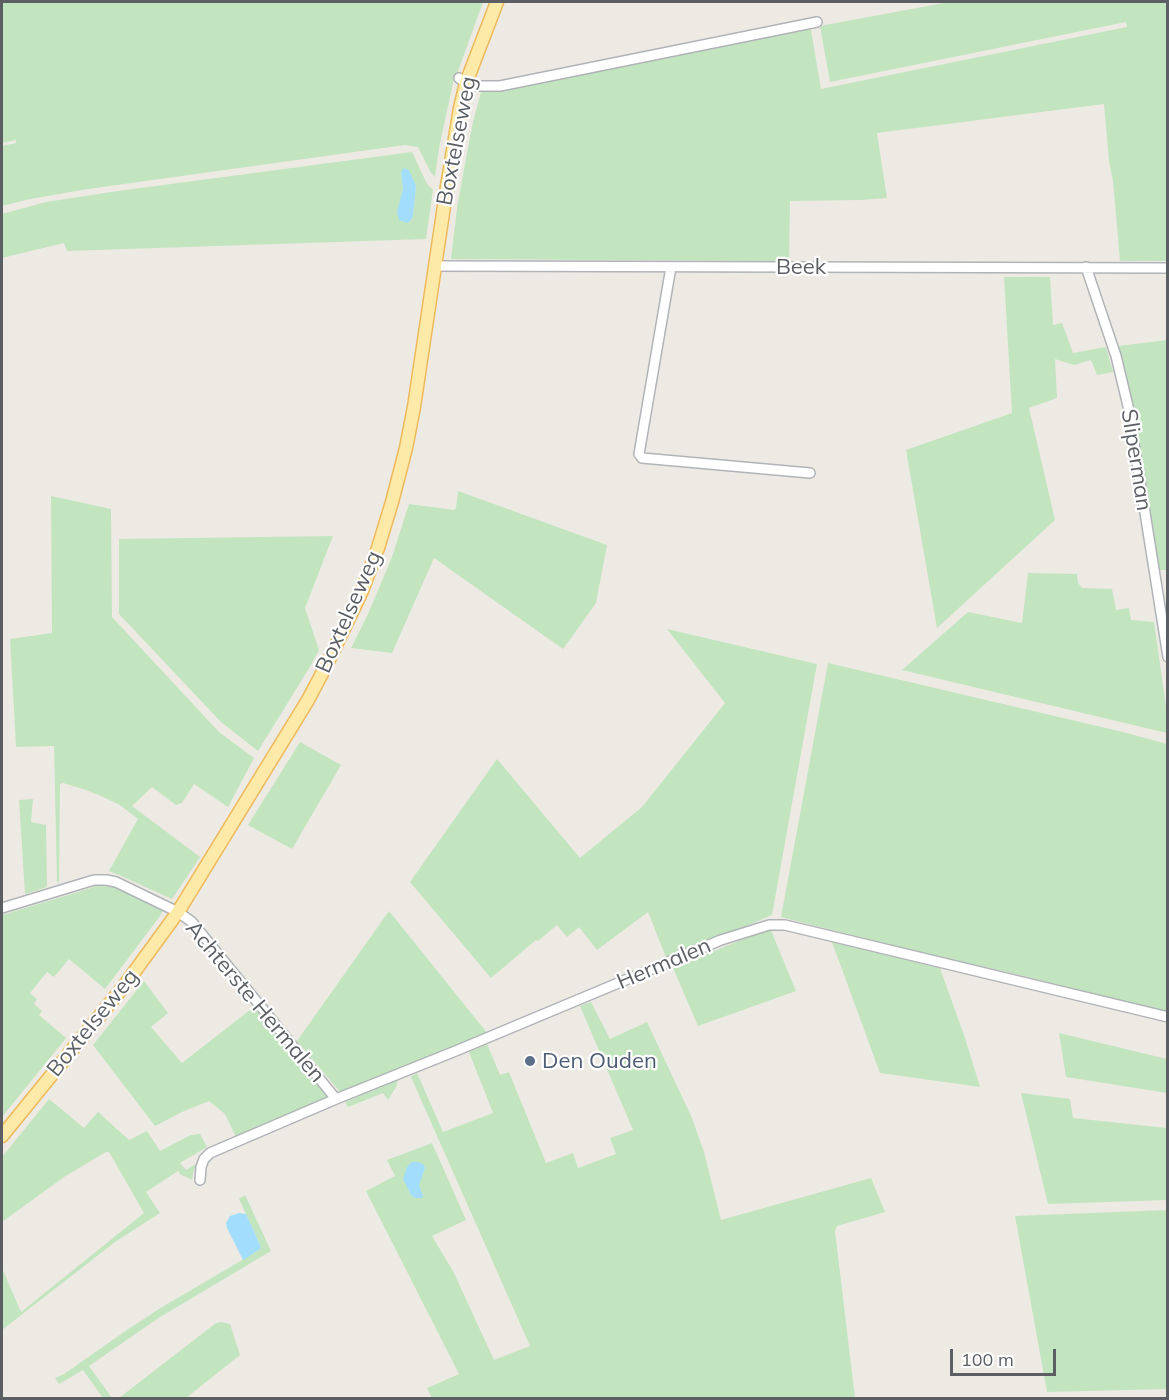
<!DOCTYPE html>
<style>
body{margin:0}
#map{position:relative;width:1169px;height:1400px;overflow:hidden;background:#edeae3;font-family:Mulish,sans-serif}
canvas{display:block}
.frame{position:absolute;inset:0;border:3px solid #5b5f63;pointer-events:none}
.scale{position:absolute;left:950px;top:1349px;width:106px;height:27px;box-sizing:border-box;border:3px solid #5b5f63;border-top:0;padding-left:8px;font-size:18px;line-height:21px;white-space:nowrap;color:#5b5f63;-webkit-text-stroke:4px #fff;paint-order:stroke}
</style>
<div id="map">
<canvas width="1169" height="1400"></canvas>
<div class="frame"></div>
<div class="scale">100 m</div>
</div>
<script>
const ctx = document.querySelector('canvas').getContext('2d');
ctx.lineJoin = 'round';
function paint(path, color) {
  ctx.fillStyle = color;
  ctx.fill(path, 'evenodd');
}
function shape(rows) {
  const path = new Path2D();
  for (const r of rows) {
    path.moveTo(r[0], r[1]);
    for (let i = 2; i < r.length; i += 2) path.lineTo(r[i], r[i + 1]);
  }
  return path;
}
function strokePath(path, color, width, dash) {
  ctx.strokeStyle = color;
  ctx.lineWidth = width;
  ctx.lineCap = dash ? 'butt' : 'round';
  ctx.setLineDash(dash || []);
  ctx.stroke(path);
}
function write(font, color, halo, rows, align = 'center') {
  ctx.font = font + ' Mulish,sans-serif';
  ctx.lineWidth = 4.5;
  ctx.setLineDash([]);
  ctx.textBaseline = 'middle';
  ctx.strokeStyle = halo;
  ctx.fillStyle = color;
  for (const [text, x, y, turn = 0] of rows) {
    ctx.save();
    ctx.translate(x, y);
    ctx.rotate((+turn || 0) * Math.PI / 180);
    ctx.textAlign = isNaN(turn) ? turn : align;
    if (halo) ctx.strokeText(text, 0, 0);
    ctx.fillText(text, 0, 0);
    ctx.restore();
  }
}
paint(shape([
 [2,2,483,2,457,74,455,74,439,148,435,177,431,173,418,147,405,145,88,189,30,199,2,206,2,146,16,143,16,140,2,143],
 [949,2,1167,2,1167,261,1120,261,1113,181,1109,161,1104,104,877,133,887,198,860,200,790,201,789,261,451,259,457,208,467,153,473,122,481,92,807,29,811,30,821,89,1127,27,1126,22,830,82,820,26],
 [412,152,427,184,433,190,426,239,67,251,64,243,2,258,2,214,46,202,118,191],
 [401,172,416,186,413,216,411,220,408,223,402,196,403,189],
 [1004,277,1050,277,1053,325,1062,323,1073,353,1106,347,1113,372,1097,375,1091,360,1074,365,1055,359,1057,398,1029,408,1055,520,937,628,906,450,1012,413],
 [1167,340,1167,570,1158,570,1135,424,1124,369,1118,346],
 [458,491,607,545,596,603,563,649,434,558,392,653,351,648,368,614,392,557,409,504,454,510,456,508],
 [51,496,111,509,112,617,219,732,254,758,228,807,194,784,182,803,176,805,152,787,132,806,200,857,172,899,119,875,109,871,138,819,120,805,101,796,83,789,63,783,60,784,59,883,57,881,54,746,16,747,10,639,52,633],
 [333,536,305,608,319,650,311,665,258,751,221,722,119,614,119,539],
 [1028,573,1077,574,1078,583,1082,588,1112,589,1116,610,1129,608,1131,620,1154,622,1167,714,1167,733,902,670,968,612,1022,623],
 [667,629,817,664,772,915,667,960,648,912,597,950,579,927,567,937,557,925,538,941,536,940,491,978,410,882,497,759,580,858,642,807,725,703],
 [828,663,1123,732,1167,744,1167,1012,1016,974,919,952,781,917],
 [300,742,341,765,292,849,248,825],
 [33,799,31,822,46,825,47,887,25,894,19,800],
 [104,883,109,883,164,909,160,916,105,989,69,959,54,977,47,972,30,993,37,999,34,1004,42,1011,39,1015,66,1038,2,1117,2,915,88,889],
 [389,911,488,1034,341,1093,297,1041],
 [770,928,796,991,698,1026,673,968],
 [832,942,940,968,965,1038,980,1087,880,1073],
 [144,981,168,1013,151,1027,182,1063,255,1006,328,1095,328,1097,236,1137,225,1114,209,1101,182,1112,155,1126,93,1045],
 [591,1002,610,1039,647,1022,692,1118,704,1152,721,1220,871,1178,885,1212,837,1226,835,1231,855,1398,432,1398,427,1388,459,1374,366,1191,395,1176,387,1160,432,1143,466,1220,432,1236,453,1271,494,1360,530,1346,411,1077,417,1073,443,1132,493,1113,469,1052,487,1044,500,1075,509,1072,546,1163,573,1153,578,1168,616,1154,610,1138,633,1130,580,1006],
 [1059,1033,1167,1059,1167,1093,1066,1077],
 [398,1080,396,1087,388,1100,383,1093,351,1106,348,1107,345,1102],
 [1021,1093,1070,1099,1073,1118,1167,1128,1167,1200,1048,1204],
 [49,1099,84,1128,98,1112,129,1140,147,1131,160,1151,191,1135,200,1134,207,1147,180,1163,186,1170,196,1164,193,1173,192,1180,180,1174,178,1171,146,1192,160,1213,115,1242,2,1330,2,1268,21,1312,144,1213,109,1152,106,1152,64,1177,2,1222,2,1157],
 [245,1195,271,1251,160,1317,89,1366,112,1398,103,1398,83,1370,59,1384,55,1378,64,1374,124,1332,159,1309,259,1250,261,1247,239,1199],
 [1167,1210,1167,1389,1047,1392,1015,1216],
 [221,1322,230,1324,240,1355,186,1398,119,1398,216,1323]
]), '#c2e5bf');
paint(shape([
 [404,168,409,170,416,186,413,216,411,220,408,223,399,220,397,212,403,189,401,172],
 [412,1162,417,1162,423,1164,425,1168,419,1185,423,1196,422,1198,415,1198,411,1195,403,1179,407,1167],
 [239,1213,246,1214,261,1247,259,1250,243,1260,227,1228,226,1223,230,1216]
]), '#a3ddfd');
const minor = shape([
 [459,78,466,83,476,86,500,86,817,22],
 [435,266,1168,268],
 [671,267,639,454,642,458,810,473],
 [1086,267,1116,356,1128,406,1168,657],
 [2,908,94,880,106,880,116,882,178,912,192,922,336,1099],
 [200,1180,201,1167,204,1159,210,1153,336,1099,458,1050,721,940,769,925,785,925,1168,1017]
]);
const major = shape([
 [2,1136,124,986,178,912,308,700,327,664,362,591,378,548,392,502,406,448,414,407,447,186,460,108,466,83,497,2]
]);
strokePath(minor, '#b0b4b8', 12);
strokePath(major, '#eeb95b', 15);
strokePath(minor, '#fff', 9);
strokePath(major, '#fde9a8', 12);
for (const [x, y, r, color] of [
 [530,1061,6,"#5c6f8a"]
]) {
  const dot = new Path2D();
  dot.arc(x, y, r, 0, 2 * Math.PI);
  ctx.fillStyle = color;
  ctx.fill(dot);
  strokePath(dot, '#fff', 2);
}
write('22px', '#5b5f63', '#fff', [
 ["Boxtelseweg",457,141,-79],
 ["Beek",801,267],
 ["Sliperman",1136,460,81],
 ["Boxtelseweg",349,612,-66],
 ["Hermalen",664,964,-23],
 ["Achterste Hermalen",255,1002,50],
 ["Boxtelseweg",93,1023,-51]
]);
write('22px', '#4e5e75', '#fff', [
 ["Den Ouden",542,1061]
], 'left');
</script>
